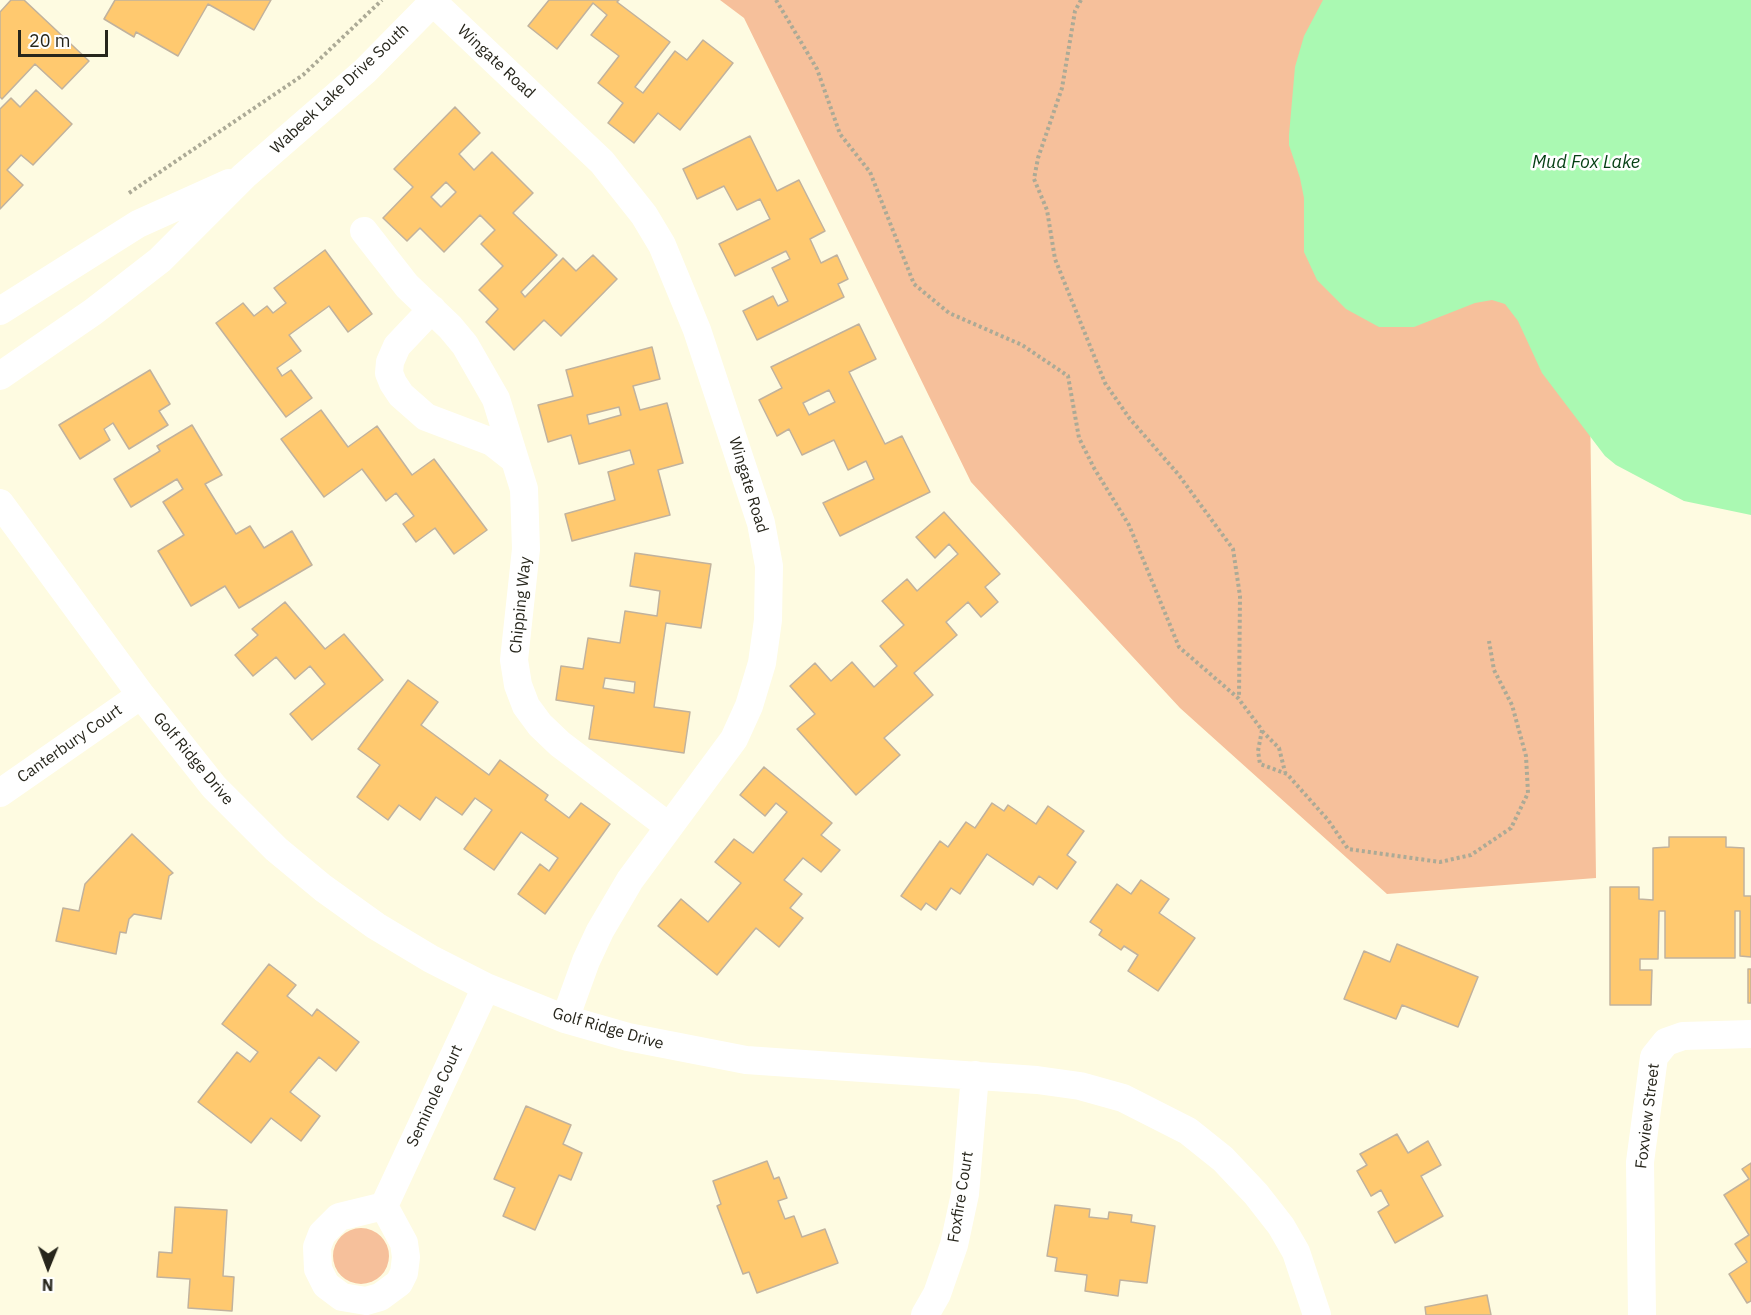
<!DOCTYPE html>
<style>
body{margin:0}
#map{position:relative;width:1751px;height:1315px;overflow:hidden;background:#fefbe1;font-family:"IBM Plex Sans",sans-serif}
canvas{display:block}
.north{position:absolute;left:18px;top:1237px;width:60px;height:60px;-webkit-text-stroke:4px #fff;paint-order:stroke;rotate:181deg;font-size:16px;font-weight:700;line-height:24px;text-align:center;color:#27261c}
.north::after{content:'';display:block;margin:auto;width:21px;height:27px;background:#27261c;clip-path:polygon(50% 0,100% 100%,50% 72%,0 100%)}
.scale{position:absolute;left:18px;top:30px;width:90px;height:27px;box-sizing:border-box;border:3px solid #27261c;border-top:0;padding-left:8px;font-size:18px;line-height:21px;white-space:nowrap;color:#27261c;-webkit-text-stroke:4px #fff;paint-order:stroke}
</style>
<div id="map">
<canvas width="1751" height="1315"></canvas>
<div class="north">N</div>
<div class="scale">20 m</div>
</div>
<script>
const ctx = document.querySelector('canvas').getContext('2d');
ctx.lineJoin = 'round';
function paint(path, color) {
  ctx.fillStyle = color;
  ctx.fill(path, 'evenodd');
}
function shape(rows) {
  const path = new Path2D();
  for (const r of rows) {
    if (r.length === 3) {
      path.moveTo(r[0] + r[2], r[1]);
      path.arc(r[0], r[1], r[2], 0, 2 * Math.PI);
      continue;
    }
    path.moveTo(r[0], r[1]);
    for (let i = 2; i < r.length; i += 2) path.lineTo(r[i], r[i + 1]);
  }
  return path;
}
function strokePath(path, color, width, dash) {
  ctx.strokeStyle = color;
  ctx.lineWidth = width;
  ctx.lineCap = dash ? 'butt' : 'round';
  ctx.setLineDash(dash || []);
  ctx.stroke(path);
}
function write(font, color, halo, rows, align = 'center') {
  ctx.font = font + ' "IBM Plex Sans",sans-serif';
  ctx.lineWidth = 5;
  ctx.setLineDash([]);
  ctx.textBaseline = 'middle';
  ctx.strokeStyle = halo;
  ctx.fillStyle = color;
  for (const [text, x, y, turn = 0] of rows) {
    ctx.save();
    ctx.translate(x, y);
    ctx.rotate((+turn || 0) * Math.PI / 180);
    ctx.textAlign = isNaN(turn) ? turn : align;
    if (halo) ctx.strokeText(text, 0, 0);
    ctx.fillText(text, 0, 0);
    ctx.restore();
  }
}
paint(shape([
 [720,0,1585,0,1596,878,1387,894,1180,708,971,482,744,18],
 [361,1256,28]
]), '#f6c09b');
paint(shape([
 [1323,0,1751,0,1751,515,1684,501,1616,465,1605,456,1542,373,1518,321,1505,304,1492,300,1475,303,1414,327,1379,327,1346,309,1317,280,1304,252,1304,198,1300,178,1289,145,1289,135,1295,67,1304,36]
]), '#aaf9b2');
const building = shape([
 [11,0,24,0,89,61,62,89,35,64,2,99,0,97,0,12,11,0],
 [115,0,271,0,254,30,208,4,178,56,136,32,134,37,104,19,115,0],
 [549,0,619,0,617,2,670,42,635,87,643,93,675,51,687,60,703,40,733,63,680,130,658,113,634,143,608,123,623,103,598,83,619,56,591,35,607,15,593,3,557,49,528,26,549,0],
 [36,90,72,124,33,165,21,155,7,170,23,185,0,209,0,109,11,98,20,107,36,90],
 [455,107,480,133,459,154,474,170,492,152,533,193,513,213,557,255,521,292,525,297,563,258,576,271,593,255,617,279,561,336,544,320,514,350,486,322,498,309,479,290,503,266,481,244,495,230,480,215,444,252,420,228,407,241,383,218,413,187,394,169,455,107],
 [446,182,456,192,441,207,431,197,446,182],
 [750,136,777,191,799,180,825,231,810,239,821,263,837,255,848,279,838,284,844,297,757,340,743,311,773,296,778,306,788,301,772,268,790,259,786,251,735,276,719,244,770,219,760,199,737,210,724,186,697,199,683,169,750,136],
 [325,250,372,314,348,332,329,306,289,335,301,351,277,368,282,376,291,370,312,398,286,417,216,323,243,303,254,316,267,306,273,313,286,303,274,288,325,250],
 [859,324,876,359,849,372,885,444,902,436,930,492,840,536,823,503,874,479,866,461,848,470,834,440,802,455,789,429,777,436,759,400,782,388,771,367,859,324],
 [829,390,835,402,809,415,803,403,829,390],
 [652,347,660,379,633,386,640,410,667,403,683,463,658,470,670,515,572,541,565,514,615,500,608,472,634,464,630,450,579,464,571,435,548,442,538,405,573,396,566,370,652,347],
 [619,407,621,415,589,424,587,415,619,407],
 [150,370,170,404,159,411,168,425,129,449,113,423,104,429,110,440,80,459,59,425,150,370],
 [321,410,348,447,377,426,412,475,434,459,487,530,454,554,435,528,416,542,403,524,414,516,396,493,386,501,362,469,324,497,281,439,321,410],
 [192,425,222,475,205,484,236,534,250,526,264,548,292,531,312,565,239,608,225,586,191,606,158,551,184,535,163,502,183,489,177,479,131,507,114,479,160,451,157,446,192,425],
 [944,512,1000,574,985,587,998,602,981,617,968,602,946,622,957,635,914,673,933,695,884,738,900,755,856,795,797,729,815,714,790,686,815,663,831,681,852,662,874,687,897,666,880,646,904,625,882,601,907,579,917,591,958,554,949,544,935,558,916,537,944,512],
 [635,553,711,564,701,628,666,623,657,685,654,707,690,712,684,753,589,739,594,706,556,700,561,666,583,669,588,638,620,643,625,611,657,616,660,591,630,586,635,553],
 [605,678,635,682,634,693,603,688,605,678],
 [285,602,325,649,344,634,383,680,312,740,290,714,325,684,310,666,295,679,276,657,253,676,235,655,258,635,252,629,285,602],
 [408,680,438,702,421,725,489,775,500,760,548,795,545,800,569,818,581,803,610,824,545,914,518,894,540,864,549,871,558,858,521,832,494,870,464,849,492,810,475,798,462,815,436,797,420,820,399,805,388,820,357,797,380,765,358,749,408,680],
 [764,767,832,823,821,835,840,850,821,872,803,858,784,880,802,894,790,908,803,918,779,947,756,928,717,975,658,926,681,899,708,922,741,883,715,862,734,839,753,853,787,812,776,803,765,816,740,795,764,767],
 [992,803,1004,811,1008,805,1036,824,1048,806,1084,831,1067,855,1076,862,1057,889,1039,876,1033,885,987,854,960,894,951,888,936,910,926,903,921,910,901,896,940,841,948,847,966,822,975,828,992,803],
 [132,834,173,873,169,876,161,919,134,914,129,919,126,933,120,932,116,954,56,941,63,908,79,911,85,884,132,834],
 [1669,837,1726,837,1726,847,1744,848,1744,896,1751,896,1751,957,1740,956,1740,911,1735,911,1735,958,1665,958,1665,911,1659,911,1658,959,1640,959,1640,970,1652,970,1651,1005,1610,1005,1610,887,1639,887,1639,899,1653,900,1653,848,1669,847,1669,837],
 [1141,880,1169,899,1159,913,1195,938,1158,991,1128,971,1138,955,1124,946,1121,950,1099,935,1102,930,1090,922,1117,884,1131,894,1141,880],
 [1397,944,1478,977,1458,1027,1402,1005,1396,1019,1344,999,1364,951,1390,962,1397,944],
 [269,964,296,985,287,996,312,1016,317,1009,359,1042,336,1071,319,1057,290,1092,320,1116,301,1141,271,1118,251,1143,198,1102,237,1052,250,1062,258,1052,222,1024,269,964],
 [1748,969,1751,969,1751,1003,1748,1003,1748,969],
 [526,1106,571,1125,563,1144,582,1153,571,1180,559,1175,535,1230,503,1216,515,1188,494,1179,526,1106],
 [1397,1134,1408,1153,1428,1141,1441,1165,1421,1176,1443,1216,1395,1243,1378,1212,1389,1205,1381,1190,1371,1196,1357,1171,1367,1165,1360,1154,1397,1134],
 [767,1161,774,1179,779,1177,787,1198,778,1201,785,1219,794,1216,802,1237,825,1229,838,1263,757,1293,749,1272,743,1274,717,1206,721,1204,713,1181,767,1161],
 [1751,1163,1751,1301,1747,1303,1729,1274,1747,1262,1735,1244,1749,1235,1724,1195,1749,1179,1742,1169,1751,1163],
 [1055,1205,1090,1209,1089,1217,1108,1219,1109,1212,1132,1215,1131,1222,1155,1226,1147,1283,1120,1280,1118,1296,1085,1291,1087,1275,1055,1271,1057,1258,1047,1256,1055,1205],
 [175,1207,227,1210,223,1276,234,1277,232,1311,188,1308,190,1279,157,1277,159,1252,172,1253,175,1207],
 [1487,1295,1491,1315,1426,1315,1425,1307,1487,1295]
]);
paint(building, '#ffc96f');
strokePath(building, '#c1b29d', 1.5);
strokePath(shape([
 [776,0,817,69,840,134,870,172,914,284,949,313,1022,345,1068,376,1079,438,1094,468,1129,525,1179,647,1238,698,1262,730,1258,751,1260,764,1287,774,1328,820,1348,849,1440,862,1471,855,1511,828,1528,793,1526,756,1512,705,1494,670,1489,641],
 [1081,0,1075,11,1062,88,1038,158,1034,179,1047,210,1055,259,1105,383,1130,419,1178,474,1233,549,1240,596,1239,698],
 [129,193,303,75,382,0],
 [1262,731,1279,748,1285,772]
]), '#acaa96', 4, [3, 3]);
strokePath(shape([
 [433,2,602,162,644,215,662,245,697,330,761,523,769,566,768,620,762,663,749,706,734,739,630,880,600,931,586,961,565,1019],
 [364,231,407,286,450,327,465,345,496,399,524,489,526,549,514,660,518,685,526,706,540,725,560,744,668,826],
 [432,309,397,346,390,362,389,373,393,383,401,395,426,417,492,442,515,460],
 [0,311,138,224,229,183],
 [0,376,93,312,160,260,244,176,365,71,435,0],
 [0,503,141,695,214,787,276,849,323,888,376,926,431,959,486,987,565,1019,628,1037,746,1060,1037,1080,1080,1086,1123,1098,1188,1131,1223,1159,1256,1194,1281,1226,1296,1252,1317,1315],
 [0,793,141,695],
 [384,1206,404,1243,406,1257,404,1273,399,1283,380,1297,366,1301,342,1297,326,1285,318,1269,317,1247,322,1234,339,1217,384,1206,486,987],
 [925,1315,937,1294,954,1245,965,1194,975,1075],
 [1642,1315,1640,1162,1654,1057,1666,1042,1683,1036,1751,1034]
]), '#fff', 28);
write('16px', '#27261c', '#fff', [
 ["Wingate Road",496,62,43],
 ["Wabeek Lake Drive South",340,89,-43],
 ["Wingate Road",748,485,73],
 ["Chipping Way",521,605,-84],
 ["Canterbury Court",70,744,-35],
 ["Golf Ridge Drive",193,759,50],
 ["Golf Ridge Drive",608,1029,16],
 ["Seminole Court",435,1096,-65],
 ["Foxview Street",1648,1116,-83],
 ["Foxfire Court",961,1197,-81]
]);
write('italic 18px', '#043f13', '#fff', [
 ["Mud Fox Lake",1586,163]
]);
</script>
